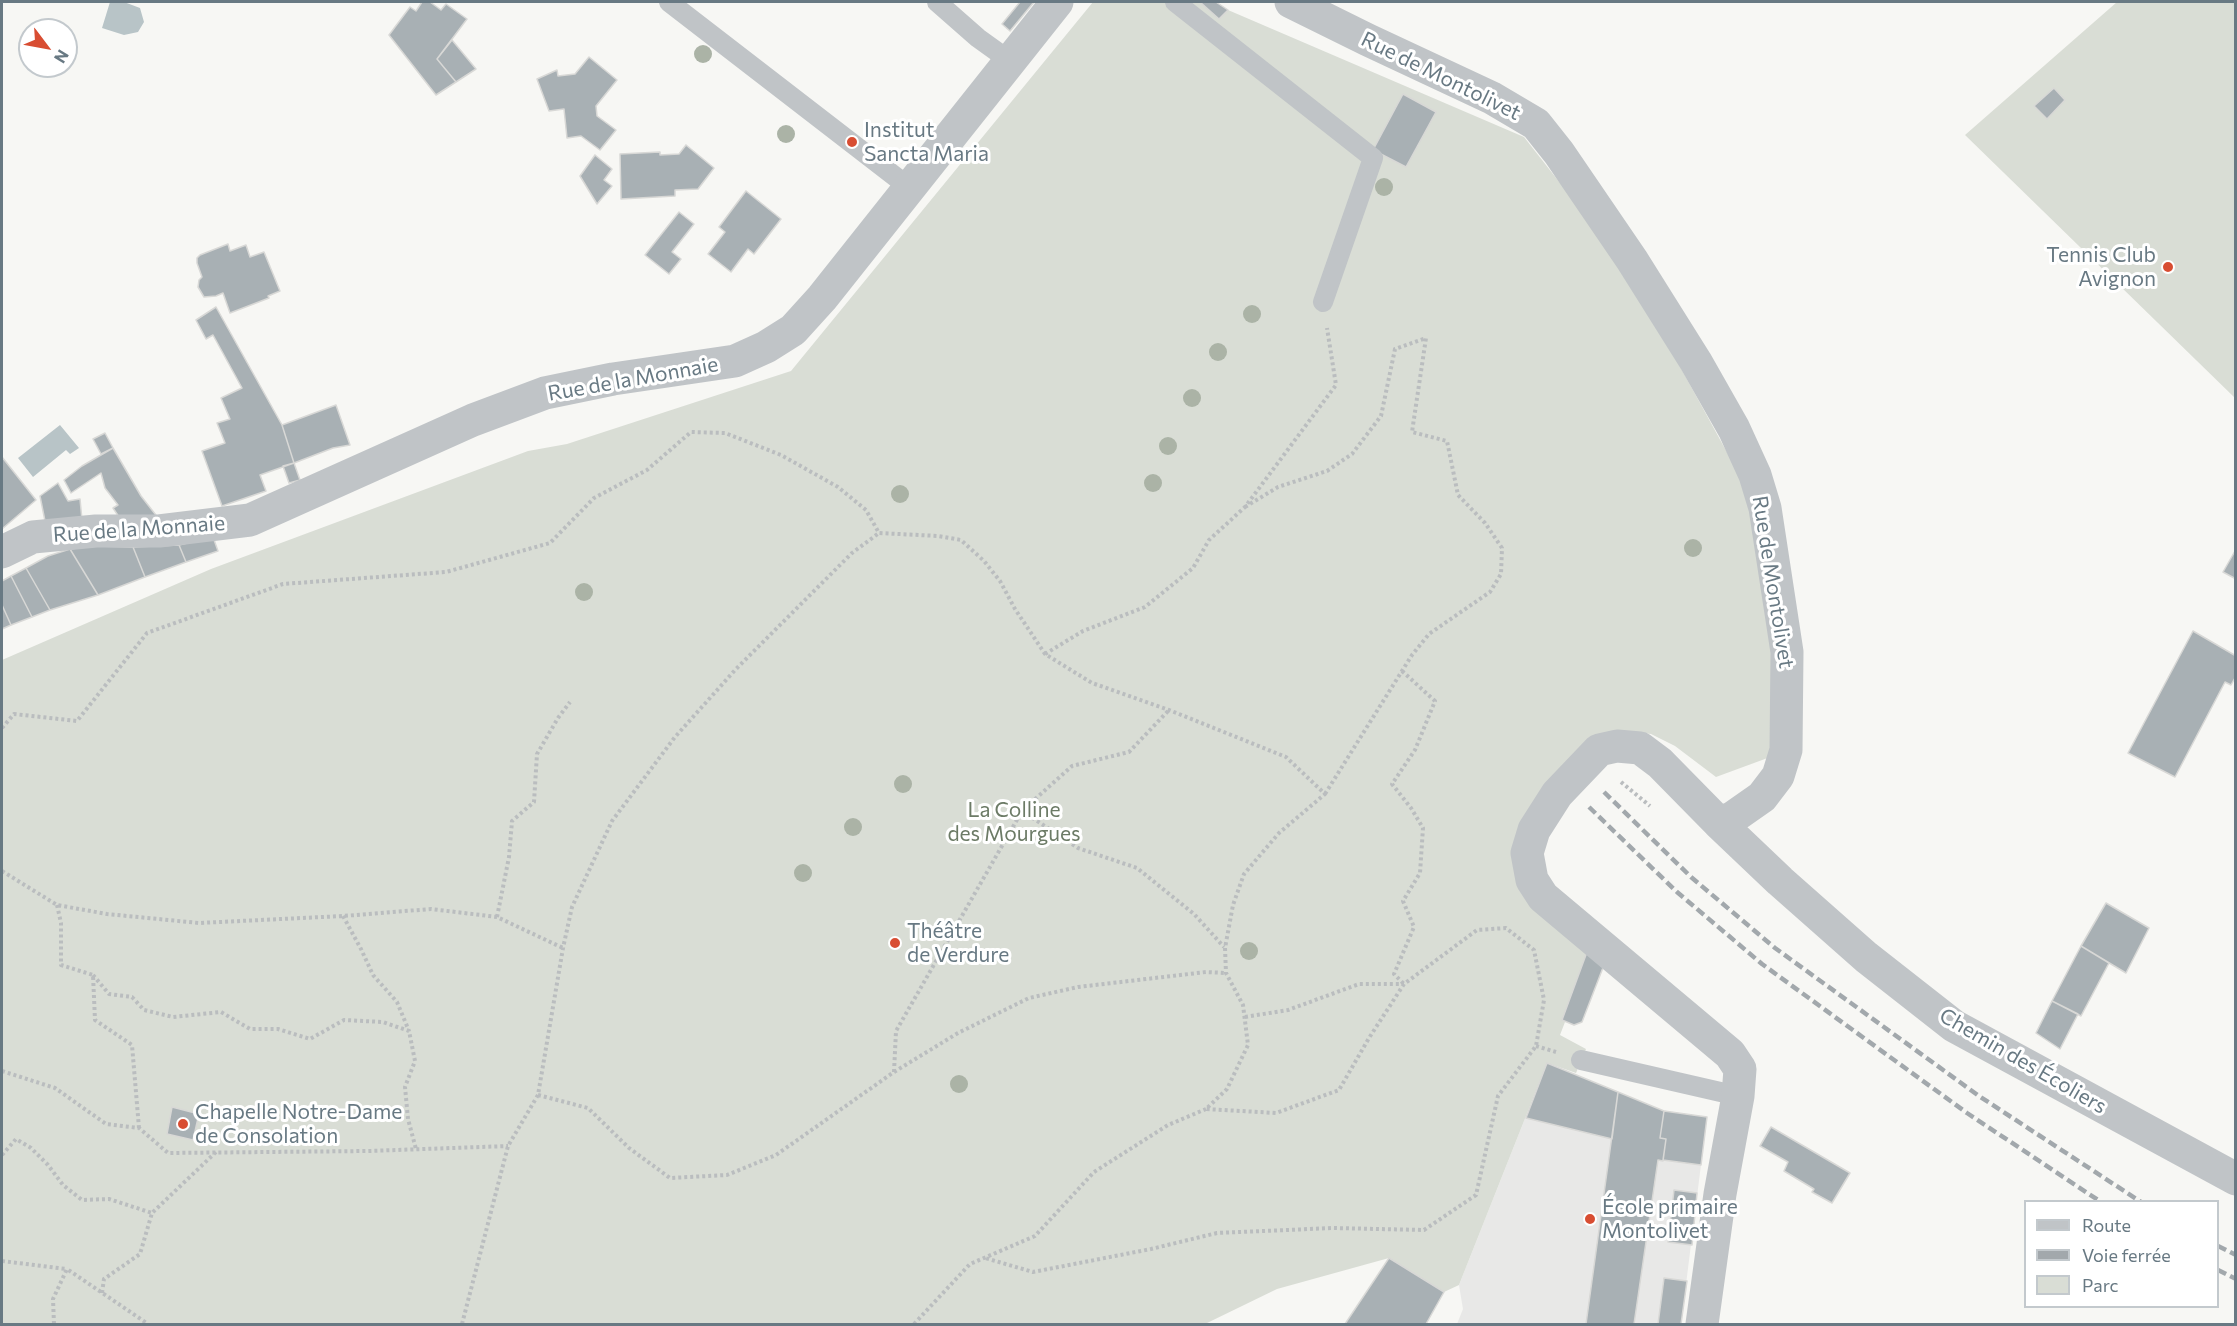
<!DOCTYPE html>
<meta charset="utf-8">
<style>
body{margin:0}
#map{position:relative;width:2237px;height:1326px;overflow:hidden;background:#f7f7f4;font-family:Commissioner,sans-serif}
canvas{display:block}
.frame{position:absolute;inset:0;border:3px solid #687983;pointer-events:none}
.legend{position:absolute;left:2024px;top:1200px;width:195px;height:108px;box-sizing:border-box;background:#fff;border:2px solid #c3c9cd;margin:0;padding:8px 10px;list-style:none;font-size:18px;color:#687983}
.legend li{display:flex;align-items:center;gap:12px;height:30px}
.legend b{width:30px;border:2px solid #c3c9cd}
.north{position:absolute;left:18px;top:18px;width:60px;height:60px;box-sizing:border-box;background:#fff;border:2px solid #c3c9cd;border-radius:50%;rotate:122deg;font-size:16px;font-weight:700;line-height:24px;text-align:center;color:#687983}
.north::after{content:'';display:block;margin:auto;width:21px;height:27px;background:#d84d32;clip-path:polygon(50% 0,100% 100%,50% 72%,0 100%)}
</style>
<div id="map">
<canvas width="2237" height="1326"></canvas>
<div class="frame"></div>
<ul class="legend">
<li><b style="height:8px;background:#c0c4c7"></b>Route</li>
<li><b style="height:8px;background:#a2a8ac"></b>Voie ferrée</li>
<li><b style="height:16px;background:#d9ddd5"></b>Parc</li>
</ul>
<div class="north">N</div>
</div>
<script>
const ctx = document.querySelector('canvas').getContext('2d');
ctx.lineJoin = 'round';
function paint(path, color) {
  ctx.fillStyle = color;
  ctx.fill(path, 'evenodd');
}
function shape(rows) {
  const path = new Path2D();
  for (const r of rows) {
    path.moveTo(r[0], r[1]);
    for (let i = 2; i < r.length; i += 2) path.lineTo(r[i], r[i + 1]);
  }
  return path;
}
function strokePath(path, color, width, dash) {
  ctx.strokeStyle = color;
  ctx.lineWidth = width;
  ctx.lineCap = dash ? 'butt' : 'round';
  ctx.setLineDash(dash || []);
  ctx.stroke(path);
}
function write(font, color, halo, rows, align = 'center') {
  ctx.font = font + ' Commissioner,sans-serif';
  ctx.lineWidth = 6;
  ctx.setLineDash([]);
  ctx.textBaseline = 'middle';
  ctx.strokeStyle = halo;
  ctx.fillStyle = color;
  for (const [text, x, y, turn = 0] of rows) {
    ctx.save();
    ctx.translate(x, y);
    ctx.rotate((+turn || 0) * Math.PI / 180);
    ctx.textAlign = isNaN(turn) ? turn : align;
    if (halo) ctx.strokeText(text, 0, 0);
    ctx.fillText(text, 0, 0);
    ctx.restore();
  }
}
paint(shape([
 [1547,1063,1661,1110,1707,1117,1681,1324,1457,1324,1463,1309,1459,1285]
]), '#e8e8e7');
paint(shape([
 [1093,2,1216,2,1228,10,1524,137,1625,266,1752,498,1778,666,1773,756,1716,777,1675,746,1651,734,1624,731,1518,835,1587,952,1562,1020,1565,1022,1560,1035,1586,1049,1576,1073,1547,1063,1459,1285,1444,1292,1389,1258,1277,1289,1205,1324,2,1324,2,660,211,569,528,451,567,444,791,371],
 [2117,2,2235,2,2235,398,1965,135]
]), '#d9ddd5');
paint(shape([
 [110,2,124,2,140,8,144,22,138,32,124,35,102,28],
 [60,425,79,448,70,454,66,450,33,477,18,458]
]), '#b8c4c7');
const building = shape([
 [422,2,430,2,441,10,446,4,467,19,437,59,456,82,436,95,389,35,410,7,416,11,422,2],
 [1020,2,1034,2,1010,31,1002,24,1020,2],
 [1200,2,1216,2,1228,10,1219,19,1200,2],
 [452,40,476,69,456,82,437,59,452,40],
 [589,57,617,80,596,106,597,116,616,130,600,150,581,136,567,138,564,109,549,111,537,79,557,70,558,76,575,74,589,57],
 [2054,88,2065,100,2047,119,2034,106,2054,88],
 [1403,94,1436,112,1406,167,1373,150,1403,94],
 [686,145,714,168,698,189,675,190,675,196,621,199,620,154,660,152,660,155,679,154,686,145],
 [595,155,612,169,604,180,612,186,597,204,580,176,595,155],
 [746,191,781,219,754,254,748,249,731,272,708,254,725,232,719,227,746,191],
 [679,212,694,224,672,252,681,259,669,274,645,255,679,212],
 [228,244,230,251,246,245,250,257,264,252,280,291,268,296,269,298,230,313,223,293,216,296,204,297,198,287,199,280,202,277,197,263,197,258,200,255,228,244],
 [216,307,282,425,294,463,260,475,266,491,222,506,202,451,225,443,217,423,230,419,221,398,242,388,213,335,206,339,196,320,216,307],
 [336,405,350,445,333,448,294,463,282,425,336,405],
 [105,433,113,448,101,454,93,439,105,433],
 [113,448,141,496,159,519,121,520,113,508,118,505,105,488,101,473,71,493,64,480,82,466,113,448],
 [2,457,36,500,2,529,2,457],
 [294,463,300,480,289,483,283,466,294,463],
 [58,483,68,501,80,499,82,520,45,521,40,496,58,483],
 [213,537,218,551,186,562,179,545,213,537],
 [179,545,186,562,145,577,133,547,179,545],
 [94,546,133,547,145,577,98,595,70,549,94,546],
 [70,549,98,595,50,610,26,568,48,556,70,549],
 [2235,551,2236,551,2236,579,2223,572,2235,551],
 [26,568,50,610,32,617,11,576,26,568],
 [11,576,32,617,11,625,2,605,2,581,11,576],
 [2,605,11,625,2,629,2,605],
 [2193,631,2236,656,2236,676,2231,685,2225,682,2175,777,2128,753,2193,631],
 [2106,903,2149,928,2126,973,2081,946,2106,903],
 [2081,946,2109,963,2081,1016,2052,1001,2081,946],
 [1587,952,1604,965,1582,1022,1574,1025,1562,1020,1587,952],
 [2052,1001,2078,1014,2060,1049,2036,1033,2052,1001],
 [1547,1063,1618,1092,1612,1139,1526,1118,1547,1063],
 [1618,1092,1664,1111,1660,1138,1666,1139,1663,1161,1658,1160,1634,1324,1586,1324,1618,1092],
 [172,1107,199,1114,193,1140,167,1134,172,1107],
 [1664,1111,1707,1117,1701,1165,1663,1160,1666,1139,1660,1138,1664,1111],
 [1771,1127,1850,1173,1832,1203,1812,1192,1814,1189,1784,1171,1788,1162,1760,1146,1771,1127],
 [1674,1190,1697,1193,1692,1245,1668,1242,1674,1190],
 [1389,1258,1444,1292,1426,1324,1345,1324,1389,1258],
 [1664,1278,1687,1281,1681,1324,1658,1324,1664,1278]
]);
paint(building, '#a8b0b4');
strokePath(building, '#d8d8d6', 1.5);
strokePath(shape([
 [1245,507,1278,487,1327,471,1352,454,1381,416,1395,349,1426,338,1412,432,1447,441,1458,495,1485,523,1502,548,1501,574,1490,592,1429,634,1412,655,1325,794],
 [1045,654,1083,631,1145,607,1193,568,1209,540,1245,507,1336,385,1327,328],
 [1402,671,1435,701,1415,750,1392,784,1411,808,1423,828,1420,873,1403,901,1414,927,1394,974,1404,984],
 [2,728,14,714,77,721,147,633,283,584,446,572,550,543,594,498,647,470,691,432,725,433,781,455,838,487,866,510,879,533,938,536,961,540,984,561,1000,581,1015,609,1045,654,1092,683,1169,710,1286,757,1325,794,1279,833,1244,874,1233,905,1225,948,1226,973,1243,1005,1248,1045,1227,1089,1206,1109,1276,1113,1339,1090,1369,1038,1404,984,1477,930,1506,928,1534,950,1544,1000,1536,1046,1498,1096,1476,1195,1424,1230,1333,1228,1217,1233,1151,1249,1033,1272,985,1258],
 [1621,782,1650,806],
 [1022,811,1078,848,1137,868,1194,914,1224,947],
 [2,871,57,905,107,914,199,923,343,916,431,909,497,917,563,948],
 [57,905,61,923,61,965,93,975,95,1020,132,1045,139,1128],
 [343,916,361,949,373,975,397,1002,409,1031],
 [497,917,509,857,512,821,534,802,537,754,558,718,570,702],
 [93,975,109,994,132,997,144,1010,173,1017,221,1012,250,1029,278,1029,310,1039,344,1020,383,1022,409,1031,415,1061,405,1087,408,1119,416,1149],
 [1245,1017,1288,1010,1359,984,1404,984],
 [1536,1046,1556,1052],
 [2,1071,55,1088,106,1124,139,1128,168,1153,368,1151,508,1146],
 [894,1072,958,1033,1029,998,1078,987,1206,972,1226,973],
 [538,1095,588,1108,629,1148,670,1178,727,1175,776,1155,894,1072,896,1031,1022,811,1072,766,1129,752,1169,710],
 [2,1155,16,1139,31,1148,48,1165,63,1185,82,1200,109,1199,152,1213],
 [2,1261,66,1269],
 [102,1293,104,1279,140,1254,152,1213,216,1152],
 [54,1324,53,1299,67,1269,148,1324],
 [462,1324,508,1146,538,1095,563,948,572,907,612,821,675,737,736,669,852,553,879,533],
 [914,1324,970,1264,1035,1236,1094,1172,1168,1125,1206,1109]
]), '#babdbf', 4, [3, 3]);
strokePath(shape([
 [669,2,910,188],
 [937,2,978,38,1010,61],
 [1175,2,1373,158,1323,302],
 [1581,1060,1738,1096]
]), '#c0c4c7', 20);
strokePath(shape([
 [1291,2,1368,40,1492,98,1536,124,1559,153,1632,260,1696,362,1734,429,1755,475,1765,508,1787,652,1786,750,1778,776,1762,797,1732,818,1719,823,1660,763,1640,748,1617,746,1599,750,1557,794,1534,830,1527,853,1532,880,1543,897,1730,1054,1740,1069,1738,1096,1720,1194,1702,1324],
 [2,552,33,537,96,531,159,531,250,520,473,420,545,393,613,379,735,361,766,347,793,330,822,298,1057,2],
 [1719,823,1780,881,1866,957,1954,1026,2236,1179]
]), '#c0c4c7', 33);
strokePath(shape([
 [1604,792,1691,877,1775,948,1979,1096,2141,1202],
 [1589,807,1677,892,1762,964,1967,1113,2101,1202],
 [2218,1246,2236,1255],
 [2218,1270,2236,1279]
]), '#a2a8ac', 4.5, [9, 4.5]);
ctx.fillStyle = '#abb3a6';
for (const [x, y] of [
 [703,54],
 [786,134],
 [1384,187],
 [1252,314],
 [1218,352],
 [1192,398],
 [1168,446],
 [1153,483],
 [900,494],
 [1693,548],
 [584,592],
 [903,784],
 [853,827],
 [803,873],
 [1249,951],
 [959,1084]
]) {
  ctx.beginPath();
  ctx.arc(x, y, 9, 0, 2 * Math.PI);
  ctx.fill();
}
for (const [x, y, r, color] of [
 [852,142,6,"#d84d32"],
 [2168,267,6,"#d84d32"],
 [895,943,6,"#d84d32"],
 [183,1124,6,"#d84d32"],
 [1590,1219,6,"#d84d32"]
]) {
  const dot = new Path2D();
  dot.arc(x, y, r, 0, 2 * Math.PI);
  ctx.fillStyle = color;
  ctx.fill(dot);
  strokePath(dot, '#fff', 2);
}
write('21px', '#687983', '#fff', [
 ["Rue de Montolivet",1441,76,26],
 ["Rue de la Monnaie",633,379,-10],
 ["Rue de la Monnaie",139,529,-4],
 ["Rue de Montolivet",1773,582,81],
 ["Chemin des Écoliers",2023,1061,30]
]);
write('21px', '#687983', '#fff', [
 ["Institut",864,130],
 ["Sancta Maria",864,154],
 ["Tennis Club",2156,255,"right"],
 ["Avignon",2156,279,"right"],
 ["Théâtre",907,931],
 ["de Verdure",907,955],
 ["Chapelle Notre-Dame",195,1112],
 ["de Consolation",195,1136],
 ["École primaire",1602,1207],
 ["Montolivet",1602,1231]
], 'left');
write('21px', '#6c7b66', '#fff', [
 ["La Colline",1014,810],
 ["des Mourgues",1014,834]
]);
</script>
